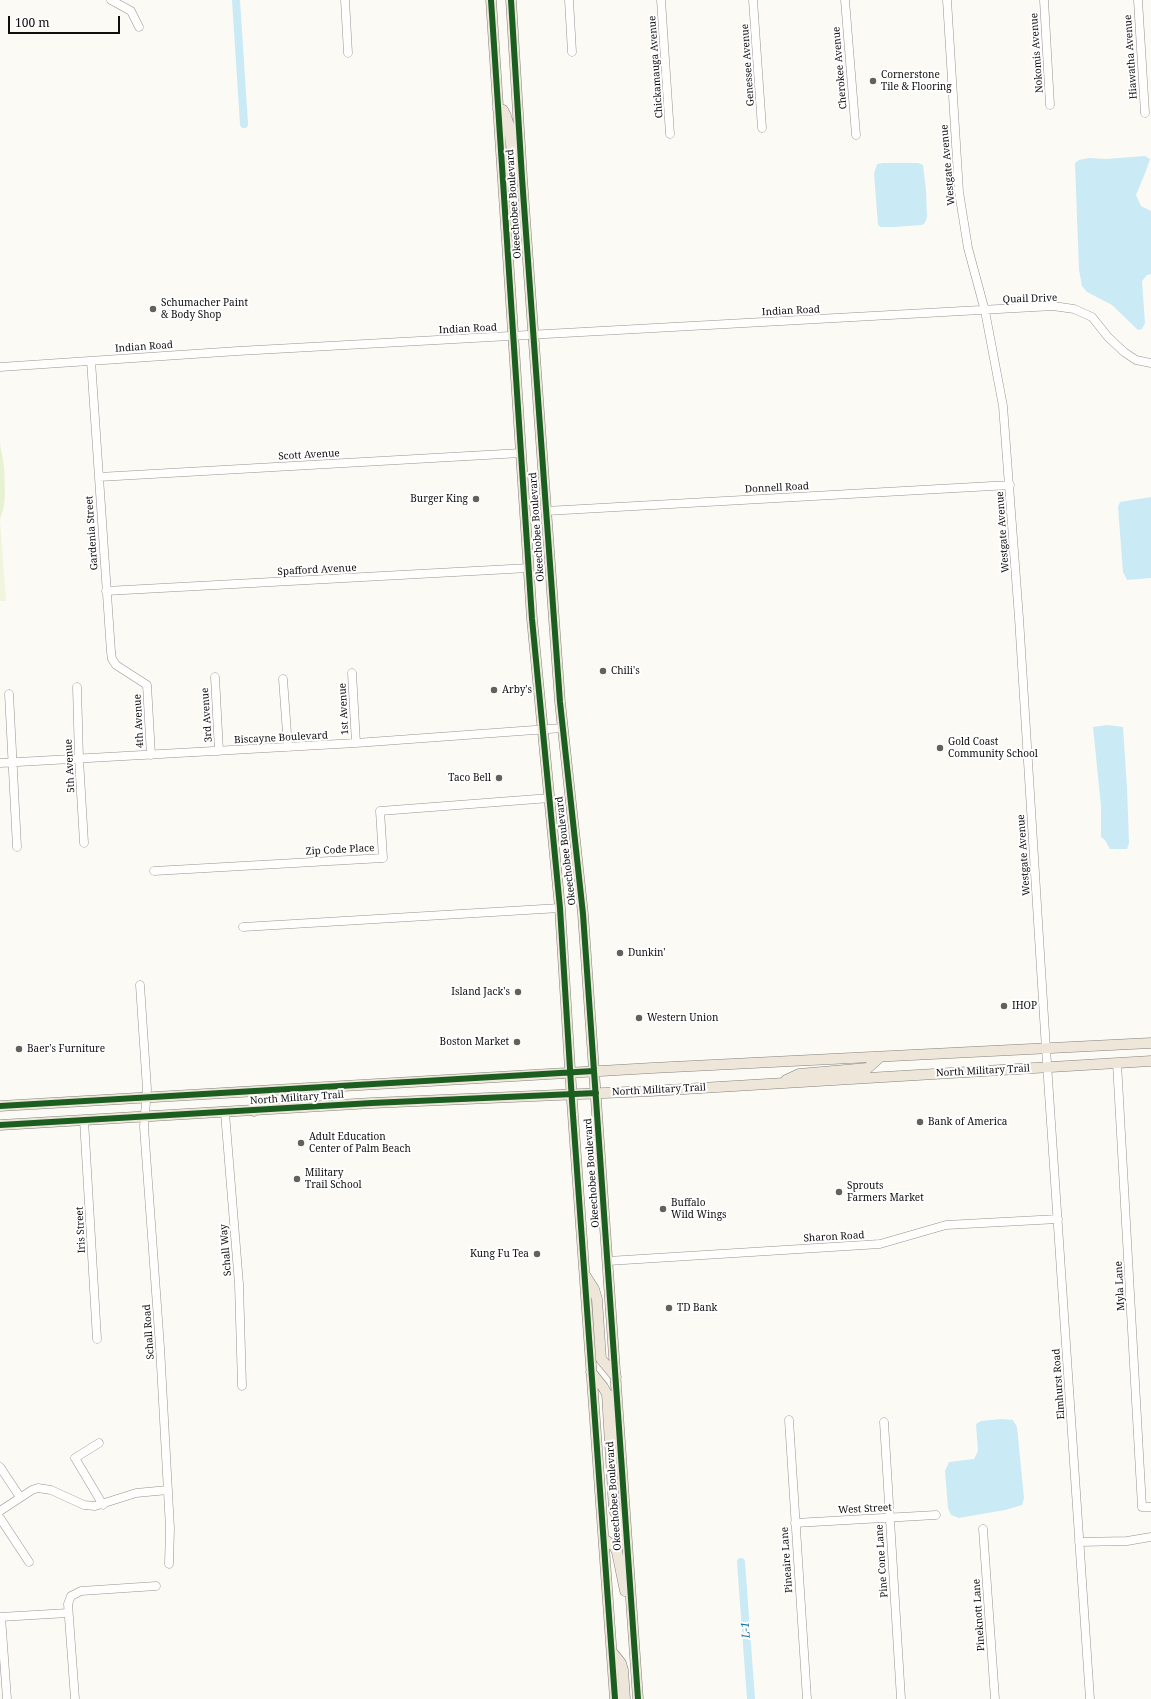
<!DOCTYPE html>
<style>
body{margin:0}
#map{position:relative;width:1151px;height:1699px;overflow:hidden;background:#fcfaf4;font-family:"Noto Serif",serif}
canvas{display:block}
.scale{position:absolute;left:8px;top:16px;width:112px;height:18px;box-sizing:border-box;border:2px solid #0e0e0e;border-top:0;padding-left:5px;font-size:12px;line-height:14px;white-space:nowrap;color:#0e0e0e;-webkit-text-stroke:3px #fff;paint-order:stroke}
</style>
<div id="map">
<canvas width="1151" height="1699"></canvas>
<div class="scale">100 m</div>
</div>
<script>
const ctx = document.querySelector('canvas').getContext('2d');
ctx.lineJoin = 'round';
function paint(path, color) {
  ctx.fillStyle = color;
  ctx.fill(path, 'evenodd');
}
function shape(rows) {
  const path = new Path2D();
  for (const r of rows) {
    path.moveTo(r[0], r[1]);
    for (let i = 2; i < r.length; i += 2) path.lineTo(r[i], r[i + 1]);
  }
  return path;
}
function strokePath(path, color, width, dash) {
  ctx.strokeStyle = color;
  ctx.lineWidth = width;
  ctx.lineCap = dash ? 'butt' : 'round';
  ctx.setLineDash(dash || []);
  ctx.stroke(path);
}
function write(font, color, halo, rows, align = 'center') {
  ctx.font = font + ' "Noto Serif",serif';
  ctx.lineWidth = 4;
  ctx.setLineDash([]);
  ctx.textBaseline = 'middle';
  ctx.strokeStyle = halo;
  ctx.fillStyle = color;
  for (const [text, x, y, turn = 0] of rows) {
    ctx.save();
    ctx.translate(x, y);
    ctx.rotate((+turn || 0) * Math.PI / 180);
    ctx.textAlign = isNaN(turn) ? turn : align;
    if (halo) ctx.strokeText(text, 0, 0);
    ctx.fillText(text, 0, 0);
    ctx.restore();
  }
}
paint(shape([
 [0,443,4,466,5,493,4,506,0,519]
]), '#e7f2d3');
paint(shape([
 [0,520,6,601,0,601]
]), '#f0f5dd');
paint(shape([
 [1145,156,1150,159,1146,171,1136,195,1141,206,1151,211,1151,274,1147,275,1142,281,1145,323,1142,329,1138,330,1112,305,1087,292,1082,286,1079,270,1075,163,1079,160,1089,158,1106,159],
 [883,163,918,163,923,165,926,190,927,217,925,223,922,225,894,227,881,227,878,225,874,174,877,164],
 [1151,497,1151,578,1127,580,1123,572,1118,507,1120,502],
 [1107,725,1123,727,1127,788,1129,843,1127,849,1110,849,1105,840,1101,837,1101,806,1093,727],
 [1001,1419,1013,1420,1017,1427,1024,1498,1022,1505,1005,1510,959,1518,951,1515,948,1508,945,1471,949,1462,974,1459,978,1451,976,1424,981,1421]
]), '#caeaf6');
strokePath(shape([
 [236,0,244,124],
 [741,1562,751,1699]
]), '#caeaf6', 8);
const minor = shape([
 [111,0,131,11,139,27],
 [345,0,348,53],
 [569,0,572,52],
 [661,0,670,134],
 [753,0,762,128],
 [845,0,856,135],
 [947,0,959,192,968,248,985,311,1003,406,1019,618,1046,1049,1090,1699],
 [1044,0,1050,105],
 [1138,0,1145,113],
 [91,361,111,652,112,659,116,665,147,685,151,755],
 [0,367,238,351,1053,306,1074,309,1092,317,1108,337,1124,352,1136,360,1151,363],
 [99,477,521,453],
 [546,511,1010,485],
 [106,591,529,568],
 [352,673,356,743],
 [215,677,219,751],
 [283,679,288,747],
 [77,687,79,759,84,843],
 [9,694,17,847],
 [0,763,356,743,562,728],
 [154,871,383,858,380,811,550,798],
 [243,927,560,908],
 [140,985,147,1089,144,1127,160,1347,170,1528,169,1564],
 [1117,1063,1142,1507,1151,1507],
 [225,1113,239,1284,242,1386],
 [84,1120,97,1339],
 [608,1261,880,1244,946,1225,1058,1219],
 [789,1420,807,1699],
 [884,1422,901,1699],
 [99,1443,75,1458,103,1505],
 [0,1467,20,1497],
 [0,1511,32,1490,38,1488,51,1490,84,1505,95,1506,136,1493,168,1490],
 [0,1518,29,1562],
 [795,1523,936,1515],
 [983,1529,995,1699],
 [1079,1542,1127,1541,1151,1537],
 [0,1617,68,1613],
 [1,1617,7,1699],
 [75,1699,68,1604,71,1596,81,1591,156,1586]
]);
const major = shape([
 [491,0,532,619,560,908,572,1101,615,1699],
 [511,0,522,178,560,702,583,914,638,1699],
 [498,109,503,110,506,116,509,126,513,161,520,174],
 [786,1080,799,1074,868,1068,879,1058],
 [0,1106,652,1068,1151,1043],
 [254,1111,259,1100,272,1091],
 [0,1125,372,1103,651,1091,1151,1061],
 [585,1275,594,1289,597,1299,601,1359,616,1377],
 [591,1372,603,1387,607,1394,614,1510,624,1530],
 [604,1539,614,1546,617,1552,625,1591],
 [613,1653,621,1663,623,1670,625,1699]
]);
strokePath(minor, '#959492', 9);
strokePath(major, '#82827f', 11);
strokePath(minor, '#fffefd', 8);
strokePath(major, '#ede6d9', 10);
strokePath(shape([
 [491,0,532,619,560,908,572,1101,615,1699],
 [511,0,522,178,560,702,583,914,638,1699],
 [0,1106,594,1071],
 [0,1125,372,1103,596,1093]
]), '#1b5e20', 6);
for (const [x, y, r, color] of [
 [873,81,4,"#61615e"],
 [153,309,4,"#61615e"],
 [476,499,4,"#61615e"],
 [603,671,4,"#61615e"],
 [494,690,4,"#61615e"],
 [940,748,4,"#61615e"],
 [499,778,4,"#61615e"],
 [620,953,4,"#61615e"],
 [518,992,4,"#61615e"],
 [1004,1006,4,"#61615e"],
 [639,1018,4,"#61615e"],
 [517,1042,4,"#61615e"],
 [19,1049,4,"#61615e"],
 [920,1122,4,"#61615e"],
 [301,1143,4,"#61615e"],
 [297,1179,4,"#61615e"],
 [839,1192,4,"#61615e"],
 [663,1209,4,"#61615e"],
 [537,1254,4,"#61615e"],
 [669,1308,4,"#61615e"]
]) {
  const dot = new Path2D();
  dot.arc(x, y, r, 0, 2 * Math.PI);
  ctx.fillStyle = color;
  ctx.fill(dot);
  strokePath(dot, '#fff', 1.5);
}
write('10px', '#0e0e0e', '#fff', [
 ["Nokomis Avenue",1037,53,-94],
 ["Hiawatha Avenue",1131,57,-94],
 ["Genessee Avenue",748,65,-94],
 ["Chickamauga Avenue",656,67,-94],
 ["Cherokee Avenue",840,68,-95],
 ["Westgate Avenue",948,165,-95],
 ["Okeechobee Boulevard",514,204,-94],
 ["Quail Drive",1030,299,-2],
 ["Indian Road",791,311,-3],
 ["Indian Road",468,329,-3],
 ["Indian Road",144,347,-4],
 ["Scott Avenue",309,455,-3],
 ["Donnell Road",777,488,-3],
 ["Okeechobee Boulevard",537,527,-94],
 ["Westgate Avenue",1003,532,-94],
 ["Gardenia Street",92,533,-94],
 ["Spafford Avenue",317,570,-3],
 ["1st Avenue",344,709,-93],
 ["3rd Avenue",207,715,-94],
 ["4th Avenue",139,721,-93],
 ["Biscayne Boulevard",281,738,-3],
 ["5th Avenue",70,766,-93],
 ["Zip Code Place",340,850,-3],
 ["Okeechobee Boulevard",566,851,-97],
 ["Westgate Avenue",1024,855,-94],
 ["North Military Trail",983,1071,-3],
 ["North Military Trail",659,1090,-3],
 ["North Military Trail",297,1098,-4],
 ["Okeechobee Boulevard",592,1173,-94],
 ["Iris Street",81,1230,-93],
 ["Sharon Road",834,1237,-3],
 ["Schall Way",226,1250,-95],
 ["Myla Lane",1120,1286,-93],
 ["Schall Road",149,1332,-94],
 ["Elmhurst Road",1059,1384,-94],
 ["Okeechobee Boulevard",614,1496,-94],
 ["West Street",865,1509,-3],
 ["Pineaire Lane",787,1560,-94],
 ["Pine Cone Lane",882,1561,-94],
 ["Pineknott Lane",979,1615,-94]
]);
write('10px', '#0e0e0e', '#fff', [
 ["Cornerstone",881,75],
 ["Tile & Flooring",881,87],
 ["Schumacher Paint",161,303],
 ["& Body Shop",161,315],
 ["Burger King",468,499,"right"],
 ["Chili's",611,671],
 ["Arby's",502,690],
 ["Gold Coast",948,742],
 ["Community School",948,754],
 ["Taco Bell",491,778,"right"],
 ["Dunkin'",628,953],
 ["Island Jack's",510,992,"right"],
 ["IHOP",1012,1006],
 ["Western Union",647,1018],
 ["Boston Market",509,1042,"right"],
 ["Baer's Furniture",27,1049],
 ["Bank of America",928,1122],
 ["Adult Education",309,1137],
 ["Center of Palm Beach",309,1149],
 ["Military",305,1173],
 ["Trail School",305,1185],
 ["Sprouts",847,1186],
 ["Farmers Market",847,1198],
 ["Buffalo",671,1203],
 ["Wild Wings",671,1215],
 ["Kung Fu Tea",529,1254,"right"],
 ["TD Bank",677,1308]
], 'left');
write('italic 11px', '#1470a4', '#fff', [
 ["L-1",746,1630,-94]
]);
</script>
